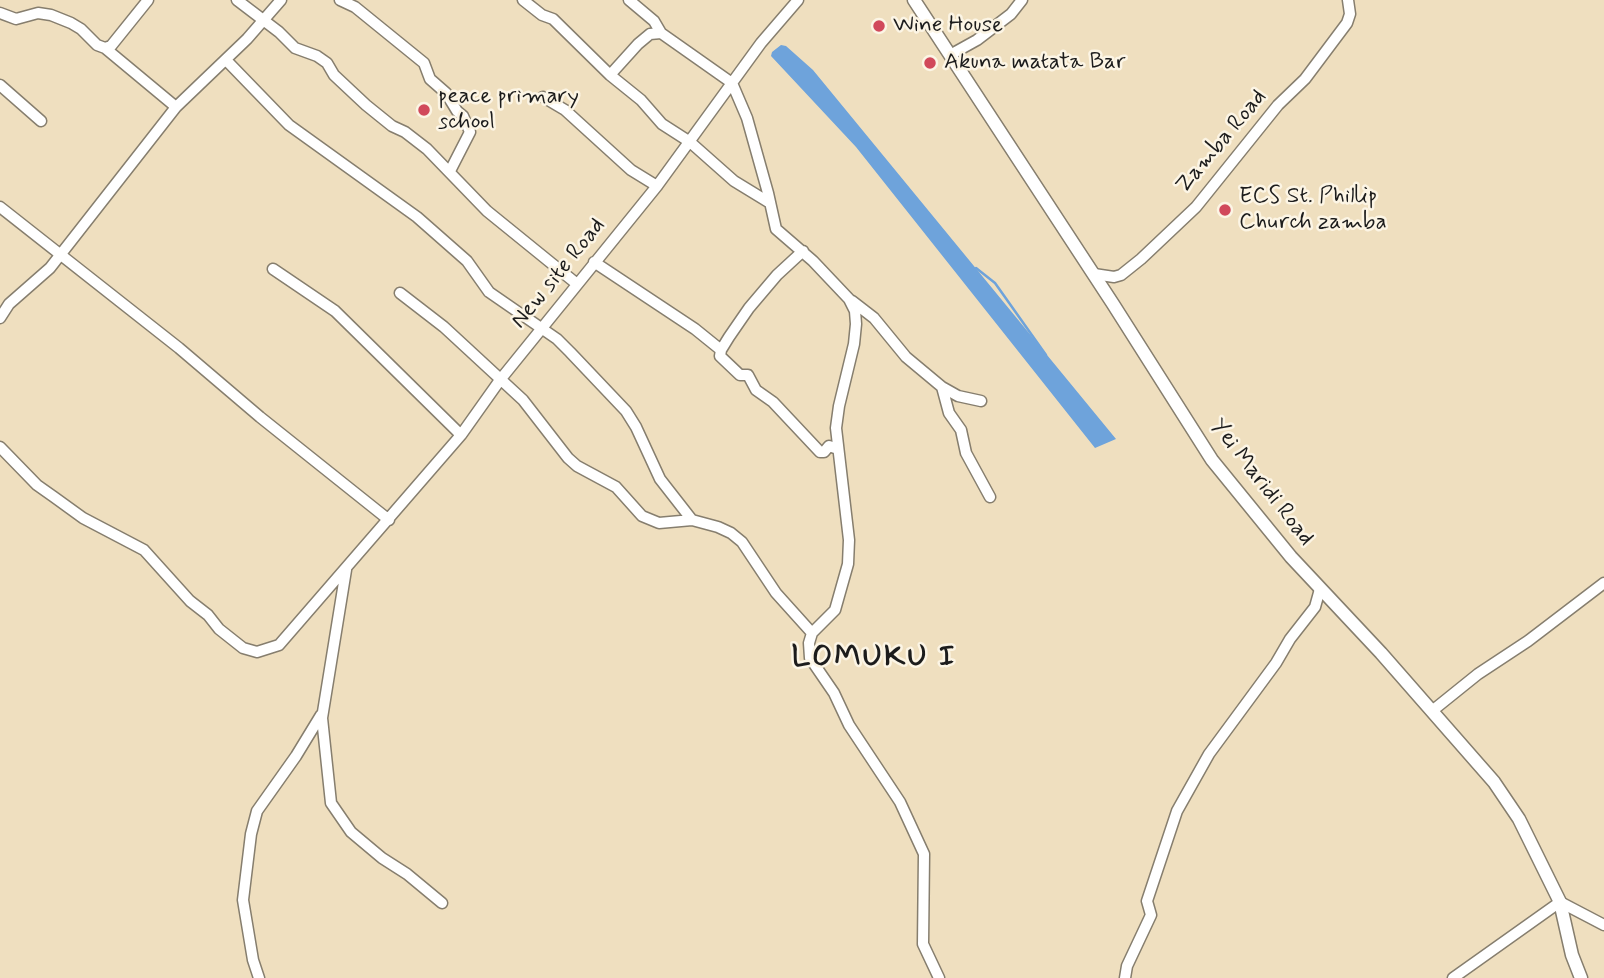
<!DOCTYPE html>
<style>
body{margin:0}
canvas{display:block;background:#efdfbf}
</style>
<canvas width="1604" height="978"></canvas>
<script>
const ctx = document.querySelector('canvas').getContext('2d');
ctx.lineJoin = 'round';
function paint(path, color) {
  ctx.fillStyle = color;
  ctx.fill(path, 'evenodd');
}
function shape(rows) {
  const path = new Path2D();
  for (const r of rows) {
    path.moveTo(r[0], r[1]);
    for (let i = 2; i < r.length; i += 2) path.lineTo(r[i], r[i + 1]);
  }
  return path;
}
function strokePath(path, color, width, dash) {
  ctx.strokeStyle = color;
  ctx.lineWidth = width;
  ctx.lineCap = dash ? 'butt' : 'round';
  ctx.setLineDash(dash || []);
  ctx.stroke(path);
}
function write(font, color, halo, rows, align = 'center') {
  ctx.font = font + ' Mynerve,sans-serif';
  ctx.lineWidth = 5;
  ctx.setLineDash([]);
  ctx.textBaseline = 'middle';
  ctx.strokeStyle = halo;
  ctx.fillStyle = color;
  for (const [text, x, y, turn = 0] of rows) {
    ctx.save();
    ctx.translate(x, y);
    ctx.rotate((+turn || 0) * Math.PI / 180);
    ctx.textAlign = isNaN(turn) ? turn : align;
    if (halo) ctx.strokeText(text, 0, 0);
    ctx.fillText(text, 0, 0);
    ctx.restore();
  }
}
paint(shape([
 [781,45,786,46,813,70,1116,439,1095,448,856,147,771,56,772,52]
]), '#6ea3db');
strokePath(shape([
 [976,268,995,283,1046,355]
]), '#6ea3db', 2.5);
const minor = shape([
 [237,0,279,32,295,48,317,56,327,63,334,75,366,105,392,126,405,132,427,149,487,211,577,284],
 [340,0,355,7,424,63,430,79,446,93,457,111,463,116,470,132,450,171],
 [523,0,542,15,553,19,610,75,641,100,662,124,690,142,734,181,770,203],
 [629,0,654,21,661,33,732,83,747,118,768,193,776,229,813,261,849,299,855,311,856,324,854,344,839,406,836,428,849,540,848,564,835,610,812,633,809,643,810,658,834,693,849,725,900,802,924,854,923,944,939,978],
 [0,13,16,19,38,13,51,15,71,23,81,29,97,45,105,48,111,46,148,0],
 [105,48,176,107],
 [950,55,977,40,1011,14,1022,0],
 [226,60,289,125,417,217,467,261,489,292,557,339,570,352,626,411,636,427,660,479,692,520],
 [610,75,638,44,650,34,661,33],
 [0,85,41,121],
 [543,97,565,110,631,170,657,186],
 [0,207,179,348,260,417,389,520],
 [803,251,777,275,749,308,729,337,721,350,720,356,740,375,748,375,756,390,773,402,820,452,824,452,829,446,838,449],
 [594,262,695,329,721,350],
 [273,269,335,311,461,435],
 [1094,274,1114,277,1121,275,1141,259,1196,207,1278,105,1305,79,1347,23,1350,14,1348,0],
 [400,293,444,327,523,400,568,458,577,466,616,487,642,516,659,523,692,520,718,527,731,533,742,542,776,593,812,633],
 [852,301,874,318,906,357,942,387,949,413,961,430,966,453,990,497],
 [0,318,9,304,50,268,176,107,247,39,281,0],
 [942,387,958,396,981,401],
 [0,447,37,485,54,497,83,518,144,550,190,601,208,615,219,629,243,648,257,652,279,645,461,435,500,380,657,186,761,43,798,0],
 [346,570,322,718,331,803,351,832,382,858,407,874,442,903],
 [1432,711,1478,674,1528,641,1604,583],
 [259,978,253,960,243,900,251,834,257,811,296,756,321,715],
 [1125,978,1127,966,1151,915,1147,901,1177,811,1209,754,1276,663,1290,639,1315,607,1320,589],
 [1453,978,1560,902,1604,925]
]);
const major = shape([
 [914,0,1113,304,1212,460,1291,557,1381,653,1494,782,1519,819,1560,902,1572,955,1581,978]
]);
strokePath(minor, '#867e6e', 13);
strokePath(major, '#867e6e', 15);
strokePath(minor, '#fff', 10);
strokePath(major, '#fff', 12);
for (const [x, y, r, color] of [
 [879,26,7,"#d1495b"],
 [930,63,7,"#d1495b"],
 [424,110,7,"#d1495b"],
 [1225,210,7,"#d1495b"]
]) {
  const dot = new Path2D();
  dot.arc(x, y, r, 0, 2 * Math.PI);
  ctx.fillStyle = color;
  ctx.fill(dot);
  strokePath(dot, '#fcf5e5', 2.5);
}
write('23px', '#1c1c1c', '#fcf5e5', [
 ["Wine House",893,26],
 ["Akuna matata Bar",944,63],
 ["peace primary",438,97],
 ["school",438,123],
 ["ECS St. Phillip",1239,197],
 ["Church zamba",1239,223]
], 'left');
write('23px', '#1c1c1c', '#fcf5e5', [
 ["Zamba Road",1222,142,-50],
 ["New site Road",559,274,-51],
 ["Yei Maridi Road",1261,483,52]
]);
ctx.letterSpacing = '2px';
write('bold 30px', '#1c1c1c', '#fcf5e5', [
 ["LOMUKU I",874,659]
]);
ctx.letterSpacing = '0px';
</script>
